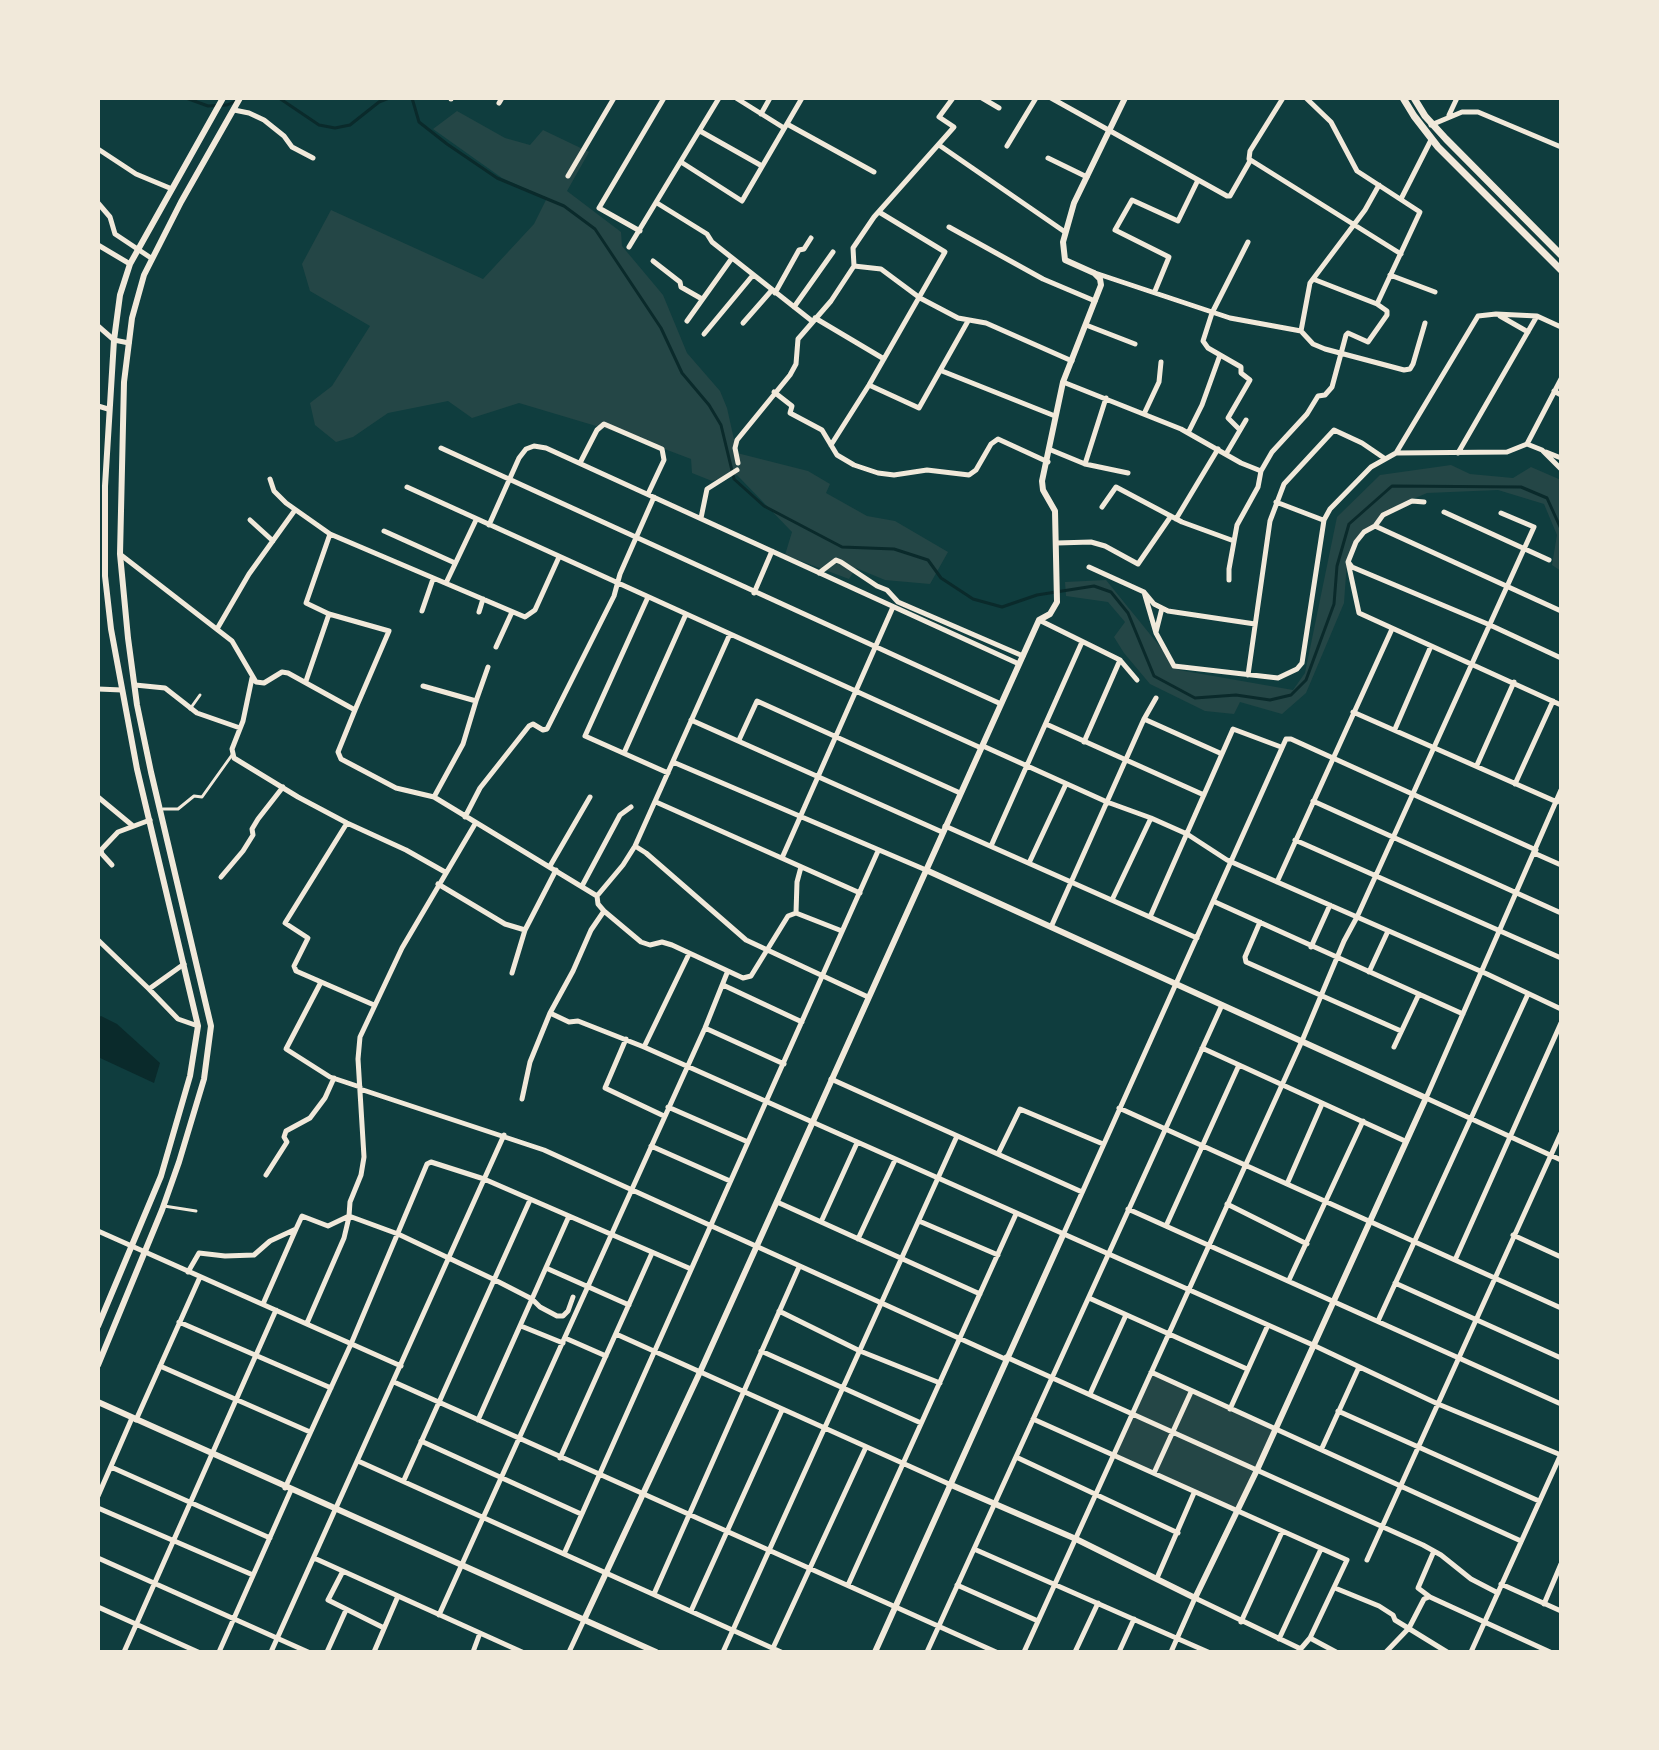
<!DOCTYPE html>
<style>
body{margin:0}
#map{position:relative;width:1659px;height:1750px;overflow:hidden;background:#0f3d3e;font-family:"Fira Sans",sans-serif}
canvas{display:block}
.frame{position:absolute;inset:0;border:100px solid #f1e9da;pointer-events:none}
</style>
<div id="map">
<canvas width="1659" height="1750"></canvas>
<div class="frame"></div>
</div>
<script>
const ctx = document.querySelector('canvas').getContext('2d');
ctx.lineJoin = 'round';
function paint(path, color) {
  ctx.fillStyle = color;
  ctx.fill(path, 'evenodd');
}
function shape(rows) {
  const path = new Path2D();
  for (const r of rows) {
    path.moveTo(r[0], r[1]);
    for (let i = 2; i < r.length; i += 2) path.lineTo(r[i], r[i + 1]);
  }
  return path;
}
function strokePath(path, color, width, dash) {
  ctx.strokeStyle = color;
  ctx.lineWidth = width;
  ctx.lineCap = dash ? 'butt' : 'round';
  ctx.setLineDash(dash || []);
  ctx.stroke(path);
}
paint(shape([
 [457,111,505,138,530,145,543,130,589,152,567,191,621,232,622,246,663,295,687,353,720,391,727,408,737,453,808,471,830,484,826,493,867,516,895,521,948,552,930,584,885,580,856,568,849,579,785,555,792,532,737,475,712,481,692,473,691,459,633,437,519,403,472,418,448,401,388,413,353,437,336,442,315,425,310,403,332,386,370,326,310,291,302,264,331,210,483,279,534,224,547,198,502,178,433,129],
 [1451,465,1470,474,1513,478,1531,467,1561,480,1561,571,1552,565,1557,535,1544,504,1498,490,1427,493,1392,508,1375,526,1362,533,1347,560,1344,603,1306,693,1282,714,1240,702,1234,714,1205,711,1150,684,1124,653,1114,637,1125,622,1108,602,1066,596,1065,582,1106,580,1179,670,1293,690,1305,673,1337,517,1380,475],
 [1151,1372,1276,1428,1238,1511,1114,1456]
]), '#244646');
paint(shape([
 [101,1016,117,1024,160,1063,154,1083,98,1057,98,1018]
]), '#0a2a2b');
strokePath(shape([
 [186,98,208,106,227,105,243,98],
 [279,98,319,125,335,128,350,125,379,102,389,98],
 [412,98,419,122,447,144,497,178,564,206,595,229,661,328,682,373,709,405,721,425,734,479,764,506,842,547,894,549,928,560,941,578,973,599,1002,607,1037,595,1094,586,1111,592,1128,613,1154,676,1195,698,1236,695,1270,700,1291,695,1306,680,1334,604,1337,566,1349,524,1392,486,1521,487,1547,498,1561,529]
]), '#0a2a2b', 3);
strokePath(shape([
 [190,709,200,695],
 [163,809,178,809,194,796,202,797,232,755],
 [164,1206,196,1211]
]), '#f1e9da', 3);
strokePath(shape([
 [736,98,784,128],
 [982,98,999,108],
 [1051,98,1227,196,1230,196,1250,161],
 [1283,98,1250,151,1249,159,1401,254],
 [1306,98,1331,122,1357,171,1420,212,1377,304],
 [451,99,451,98],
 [499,103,502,98],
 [234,110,249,113,264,120,284,136,292,147,313,158],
 [761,114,770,98],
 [1449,115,1457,98],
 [787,124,874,172],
 [1431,125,1462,112,1478,112,1561,147],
 [700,131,762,166],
 [939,145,1065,232],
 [1007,146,1036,98],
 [98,149,136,174,172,189],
 [1048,158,1087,177],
 [681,162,742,201,802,98],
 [568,176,614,98],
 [1401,199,1431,140],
 [98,203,110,217,115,234,151,258],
 [657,203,707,234,712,242,812,321],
 [949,227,1043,279,1095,301],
 [640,231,599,208,664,98],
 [98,245,130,264],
 [629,247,719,98],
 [653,261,680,282,681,287,702,299],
 [854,266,881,269,920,298,958,318,986,323,1072,361],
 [854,266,853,248,874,217,954,127,939,117,953,98],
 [1095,273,1230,318,1301,331,1313,344,1325,349,1404,370,1410,369,1413,364,1425,323],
 [1390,275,1435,292],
 [1155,291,1169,257,1115,230,1132,200,1178,221,1198,180],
 [775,293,799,250,804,249,811,238],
 [794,307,833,252],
 [1500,316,1528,332],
 [815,318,884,359],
 [687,321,732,258],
 [743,323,772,290],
 [1086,325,1135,344],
 [98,326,114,340,129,343],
 [1301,331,1310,283,1365,210,1379,185],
 [704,334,753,275],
 [942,371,1055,416],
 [1063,382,1181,429,1241,463,1261,471,1272,452,1307,414,1318,396,1325,395,1332,387,1346,335,1348,333,1368,342,1387,315,1387,311,1377,304,1313,279],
 [869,385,919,408,968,321],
 [1554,391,1561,395],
 [774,392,792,406,790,413,822,430,837,455,854,465,878,473,894,475,927,470,969,475,976,470,991,444,998,439,1048,462],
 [98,406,108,409],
 [1144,414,1159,382,1161,362],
 [1239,429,1228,418,1250,380,1241,373,1241,367,1208,348,1203,341,1212,313,1248,242],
 [1188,433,1202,405,1220,355],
 [1527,444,1561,379],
 [831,445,869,385,945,252,879,212],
 [441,448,1001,704],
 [1051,450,1085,464,1128,473],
 [1546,452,1561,458],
 [1396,453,1478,316,1496,314,1537,316,1561,327],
 [1458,453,1537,316],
 [1226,454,1246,420],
 [580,463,597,430,604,424,662,449,664,460,648,494],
 [738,463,735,448,737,440,790,375,796,364,798,339,831,301,854,266],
 [1085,464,1106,398],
 [270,479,274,491,286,503,330,534,525,617,535,610,559,557],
 [407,487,981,748],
 [1276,502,1323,520],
 [1424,502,1412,501,1383,515,1375,526,1364,532,1356,542,1348,562,1359,613,1561,705],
 [1102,507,1116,487,1182,522,1234,541],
 [1444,512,1549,560],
 [701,518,707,489,737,470],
 [1176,519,1218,449],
 [250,520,273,541],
 [489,525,519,458,526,449,534,446,546,448,1019,664],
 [1375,526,1561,611],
 [384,531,455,563],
 [330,534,306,603,329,614,389,631,355,710],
 [1057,543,1091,542,1105,546,1138,564,1171,516],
 [121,555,232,641,256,682,264,683,282,672,288,673,355,710,338,752,341,759,396,788,434,797,597,896],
 [1349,563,1352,567,1490,625,1561,658],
 [1089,567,1144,592,1154,604,1168,611,1255,624],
 [819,573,836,560,841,562,877,586,887,590,898,602,1023,656],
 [1229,580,1229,569,1237,525,1258,487,1261,471],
 [446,583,476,520],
 [1144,592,1156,633,1174,666,1278,678,1297,669,1302,663,1324,520,1330,509,1371,467,1396,453,1507,452,1527,444,1542,450,1561,469],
 [754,593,772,551],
 [648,597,585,736,668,773],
 [422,611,433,579],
 [479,612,483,599],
 [1039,620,1120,660,1137,680],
 [217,629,249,574,295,510],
 [1156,632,1162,608],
 [496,647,512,612],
 [1248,675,1270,521,1284,484,1334,430,1362,443,1384,458],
 [252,678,243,721,232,749,234,758,298,797,347,823,406,850,445,872],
 [306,681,329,614],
 [135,685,165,688,197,713,240,728],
 [423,686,476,701,463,744,434,797],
 [98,689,122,690],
 [476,701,488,667],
 [1353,712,1557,802],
 [1144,719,1222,754],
 [691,720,942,832],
 [1046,724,1204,795],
 [1395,729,1431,646],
 [739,740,757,701,960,793],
 [1084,742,1120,660],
 [983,746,1107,802,1151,818,1187,834,1227,860,1487,974,1561,1009],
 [624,753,686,614],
 [673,762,926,870],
 [1477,765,1514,682],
 [1515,784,1553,701],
 [1561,790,1426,1098,1561,1160],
 [98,797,133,826],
 [1313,801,1561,913],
 [656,802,860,893],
 [465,817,480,788,529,726,533,724,543,730,547,729,614,596,620,574,654,497],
 [347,823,285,923,308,938,294,966,296,971,374,1005],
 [475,824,402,948,360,1037,358,1059,364,1157,361,1175,350,1202,349,1216,398,1234,495,1280,532,1299,540,1307,557,1316,563,1316,568,1311,573,1297],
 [945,826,1197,938],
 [1295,840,1561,958],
 [635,846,646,853,746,940,868,997],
 [991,846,1082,642],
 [1534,853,1561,865],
 [782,858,893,607],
 [1029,863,1066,784],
 [112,865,102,854,101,850,118,832,150,820],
 [550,866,590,797],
 [221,877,243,851,253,835,252,829,258,819,283,787],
 [1277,882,1392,629],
 [438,884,505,924,525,930,556,870],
 [582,886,620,815,631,807],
 [597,896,623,865,635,846,730,634],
 [597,896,598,904,604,911,641,942,650,945,662,942,672,945,743,978,751,976,788,916,796,913],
 [1112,900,1151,818],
 [1215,902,1463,1014],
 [796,913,842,931],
 [796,913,797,882,801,867],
 [1150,917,1233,729,1281,747],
 [1260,922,1245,957,1246,962,1401,1031],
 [1051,927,1144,719,1156,698],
 [98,940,149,989,184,964],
 [1311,947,1330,905],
 [1369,972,1388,931],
 [512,973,525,930],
 [320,984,286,1049,330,1077,360,1087],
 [723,985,802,1022],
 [149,989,178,1019,198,1026],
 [550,1013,569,1022,578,1021,644,1047,1313,1345,1438,1404,1561,1455],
 [705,1028,784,1064],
 [626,1039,605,1088,664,1116],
 [644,1047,689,954],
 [1394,1047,1419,994],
 [1202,1048,1405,1141],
 [831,1079,1082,1192],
 [360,1089,544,1150,1005,1359],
 [522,1099,530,1062,550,1013,573,971,591,930,604,911],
 [668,1107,748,1142],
 [1119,1108,1561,1308],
 [651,1146,730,1181],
 [998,1154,1020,1109,1103,1144],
 [266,1175,287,1142,284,1137,286,1131,310,1118,325,1098,334,1078],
 [1287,1184,1322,1104],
 [777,1202,980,1294],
 [1227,1204,1307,1244],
 [1128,1209,1561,1404],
 [919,1221,998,1255],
 [821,1222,857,1143],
 [1166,1226,1239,1065],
 [98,1231,401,1366],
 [1063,1235,1286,739,1291,739,1536,850],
 [1513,1235,1561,1257],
 [858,1239,895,1160],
 [1455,1260,1561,1023],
 [546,1268,629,1305],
 [188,1272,199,1253,225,1256,254,1255,270,1241,296,1229,302,1216,328,1226,349,1216],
 [1289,1280,1363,1121],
 [1395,1283,1561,1358],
 [1089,1298,1247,1369],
 [263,1304,296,1229],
 [779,1311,860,1351,940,1383],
 [1378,1321,1528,994],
 [179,1322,331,1388],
 [307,1323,344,1238,349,1217],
 [521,1326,563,1343],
 [616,1334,949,1484],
 [565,1338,606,1356],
 [761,1351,921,1423],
 [1006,1357,1423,1545,1441,1555,1471,1579,1498,1593],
 [160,1366,310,1432],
 [1151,1372,1521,1541],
 [394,1382,996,1652],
 [1090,1394,1126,1315],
 [1230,1409,1268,1325],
 [1338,1411,1539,1501],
 [1033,1419,1347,1560,1310,1638,1298,1652],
 [136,1420,200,1277],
 [478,1420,569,1216],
 [421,1441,581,1514],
 [1322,1448,1359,1367],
 [1016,1457,1178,1533],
 [560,1458,652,1253],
 [358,1461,781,1652],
 [111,1467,270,1538],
 [1154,1473,1191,1392],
 [404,1480,530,1200],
 [285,1488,351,1344,427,1164,431,1162,484,1179,691,1269],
 [98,1496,132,1418],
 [98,1508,253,1575],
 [974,1549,1208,1652],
 [1434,1551,1418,1588,1430,1597,1550,1652],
 [564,1554,878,851],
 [98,1558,308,1652],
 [314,1558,522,1652],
 [1367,1560,1561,1133],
 [343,1571,328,1600,384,1628],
 [1157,1578,1194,1493],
 [1501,1584,1561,1611],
 [848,1585,1016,1214],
 [957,1585,1038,1621],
 [1335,1588,1379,1606,1393,1615,1395,1620,1447,1652],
 [654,1594,799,1267],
 [1544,1604,1561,1564],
 [98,1607,198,1652],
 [691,1611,782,1410],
 [439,1615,705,1028,727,973],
 [1241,1622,1282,1532],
 [1310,1638,1336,1652],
 [1279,1639,1321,1549],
 [773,1648,866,1447],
 [124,1652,276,1310],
 [219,1652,291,1490],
 [271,1652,504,1135],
 [327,1652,346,1610],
 [374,1652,398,1596],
 [473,1652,480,1633],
 [569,1652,584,1620],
 [723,1652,957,1136],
 [927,1652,1222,1005],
 [1024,1652,1302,1041,1344,941,1357,917,1534,527,1501,513],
 [1075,1652,1098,1603],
 [1119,1652,1134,1619],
 [1171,1652,1195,1598,1301,1649],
 [1386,1652,1409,1628,1424,1599,1429,1597],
 [1471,1652,1561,1454]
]), '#f1e9da', 5);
strokePath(shape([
 [926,870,1426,1098,1257,1470,1195,1598,1076,1539,949,1484],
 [98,1326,161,1176,190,1076,198,1026,137,769,111,629,105,576,105,486,114,340,120,295,130,264,223,98],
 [98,1365,162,1210,179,1162,204,1079,211,1026,151,772,137,705,128,638,120,554,124,382,132,318,144,275,181,202,240,98],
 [98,1402,656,1652],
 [584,1620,700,1372,1039,620,1050,614,1057,602,1055,511,1043,490,1042,481,1063,382,1101,285,1100,279,1094,273,1065,260,1063,242,1074,203,1125,98],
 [875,1652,1063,1235]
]), '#f1e9da', 6);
strokePath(shape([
 [1403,98,1414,116,1438,147,1561,270],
 [1414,98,1425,116,1446,139,1561,255]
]), '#f1e9da', 7);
</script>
